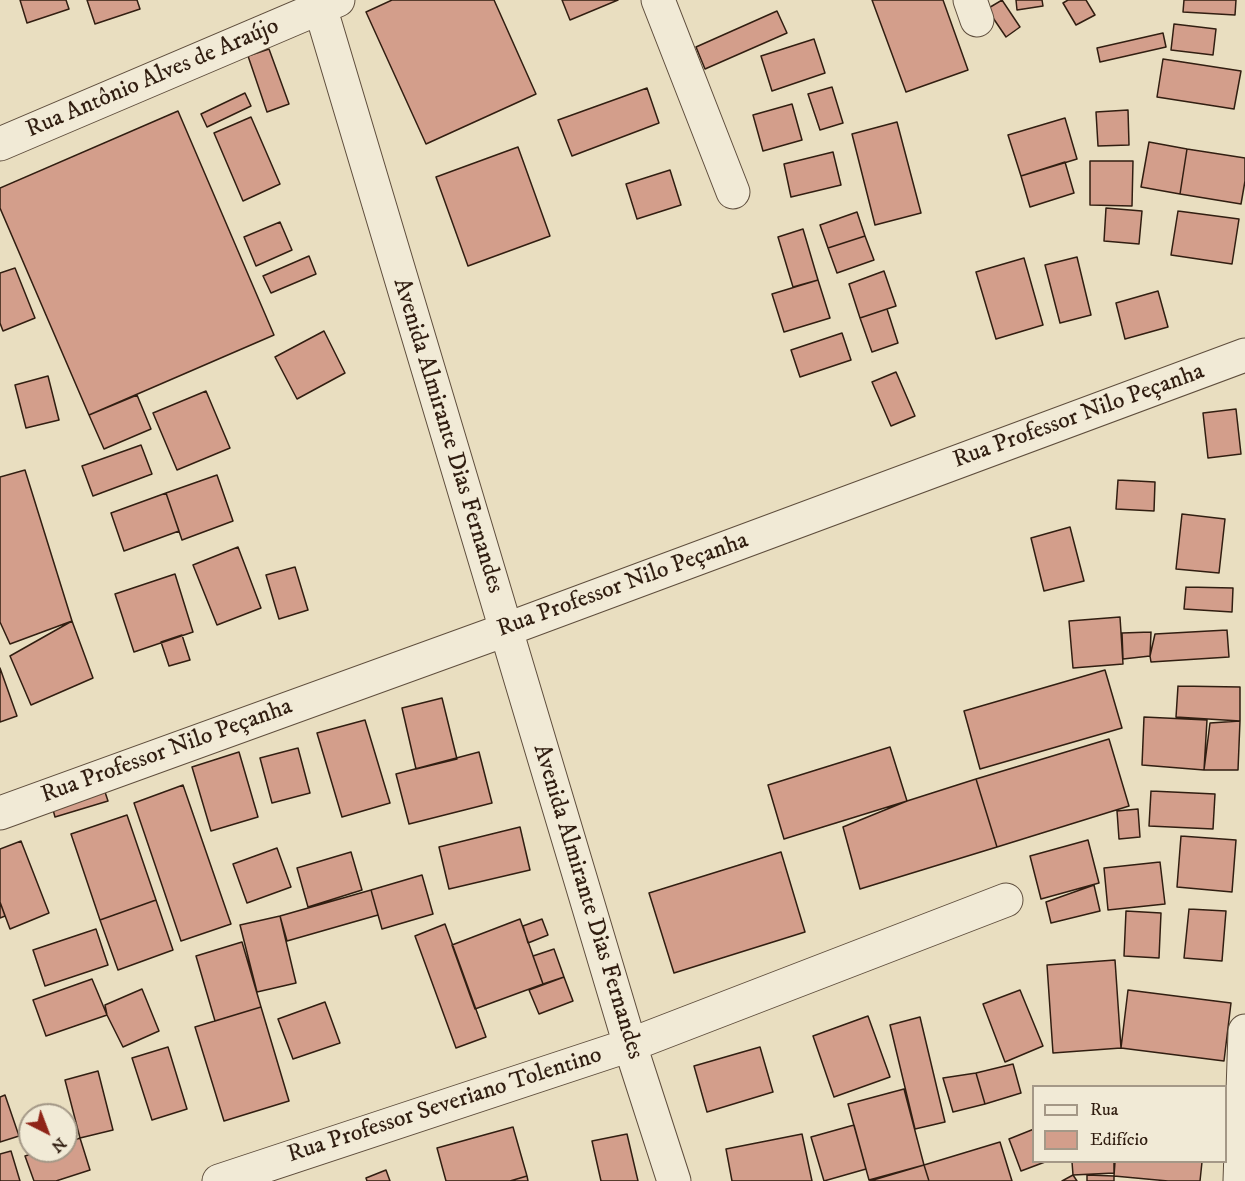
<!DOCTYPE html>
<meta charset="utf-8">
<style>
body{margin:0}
#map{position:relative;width:1245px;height:1181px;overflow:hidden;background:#e9dec0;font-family:"IM FELL DW Pica",serif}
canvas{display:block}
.legend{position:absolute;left:1032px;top:1085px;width:195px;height:78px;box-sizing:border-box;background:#f1ead6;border:2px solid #a49887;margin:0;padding:8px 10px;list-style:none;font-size:18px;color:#311e11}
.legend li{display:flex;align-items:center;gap:12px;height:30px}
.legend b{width:30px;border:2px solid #a49887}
.north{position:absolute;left:18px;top:1103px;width:60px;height:60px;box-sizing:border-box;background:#f1ead6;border:2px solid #a49887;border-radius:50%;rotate:138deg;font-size:16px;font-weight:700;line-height:24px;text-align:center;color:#311e11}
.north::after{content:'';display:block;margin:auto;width:21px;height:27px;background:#8f2418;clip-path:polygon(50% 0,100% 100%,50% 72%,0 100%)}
</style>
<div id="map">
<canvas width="1245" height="1181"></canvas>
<ul class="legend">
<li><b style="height:8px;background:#f1ead6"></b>Rua</li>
<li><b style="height:16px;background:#d39e8b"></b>Edifício</li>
</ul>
<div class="north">N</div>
</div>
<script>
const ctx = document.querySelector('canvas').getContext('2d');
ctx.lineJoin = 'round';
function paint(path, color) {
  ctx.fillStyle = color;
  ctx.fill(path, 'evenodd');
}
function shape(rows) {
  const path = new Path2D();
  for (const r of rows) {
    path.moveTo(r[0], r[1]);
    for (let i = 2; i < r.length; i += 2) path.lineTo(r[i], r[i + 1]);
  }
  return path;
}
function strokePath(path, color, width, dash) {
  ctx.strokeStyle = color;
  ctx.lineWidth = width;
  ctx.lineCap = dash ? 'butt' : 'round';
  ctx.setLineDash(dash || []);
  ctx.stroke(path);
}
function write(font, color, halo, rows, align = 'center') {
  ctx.font = font + ' "IM FELL DW Pica",serif';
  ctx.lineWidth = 4.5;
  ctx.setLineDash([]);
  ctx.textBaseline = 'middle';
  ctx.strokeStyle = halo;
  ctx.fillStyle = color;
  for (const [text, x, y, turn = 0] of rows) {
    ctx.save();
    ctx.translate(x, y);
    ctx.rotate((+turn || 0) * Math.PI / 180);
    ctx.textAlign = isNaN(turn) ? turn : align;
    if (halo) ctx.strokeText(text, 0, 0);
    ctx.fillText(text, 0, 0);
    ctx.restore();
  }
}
const building = shape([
 [20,0,66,0,69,9,27,23,20,0],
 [87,0,137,0,140,9,95,24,87,0],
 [392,0,494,0,536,94,426,144,366,12,392,0],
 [562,0,618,0,570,20,562,0],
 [872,0,943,0,968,70,906,92,872,0],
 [1002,0,1020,27,1006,37,987,9,1002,0],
 [1016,0,1042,0,1043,6,1017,10,1016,0],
 [1068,0,1086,0,1095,15,1076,25,1063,3,1068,0],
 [1184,0,1236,0,1235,15,1183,12,1184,0],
 [777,11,787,33,705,69,696,47,777,11],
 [1174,24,1216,29,1213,55,1171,50,1174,24],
 [1163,33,1166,47,1100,62,1097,48,1163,33],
 [814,39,825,73,772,91,761,56,814,39],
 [269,49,289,104,267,112,248,56,269,49],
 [1163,59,1241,71,1234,109,1157,97,1163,59],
 [832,87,843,123,820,130,808,94,832,87],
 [647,88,659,123,572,156,558,120,647,88],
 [245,93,251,106,207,127,201,114,245,93],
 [792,104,802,140,763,151,753,115,792,104],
 [1128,110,1129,145,1098,146,1096,112,1128,110],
 [178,111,274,335,89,415,0,208,0,188,178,111],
 [251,117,280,184,243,201,214,133,251,117],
 [1065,118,1077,159,1021,176,1008,135,1065,118],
 [897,122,921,213,875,225,852,134,897,122],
 [1149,142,1187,149,1180,194,1141,187,1149,142],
 [518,147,550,236,468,266,436,177,518,147],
 [1187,149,1245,158,1245,181,1241,204,1180,194,1187,149],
 [833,152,841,185,791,197,784,164,833,152],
 [1090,161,1133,161,1132,206,1090,205,1090,161],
 [1065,162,1074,193,1030,207,1021,176,1065,162],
 [670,170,681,205,637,219,626,184,670,170],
 [1106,208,1142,211,1139,244,1104,241,1106,208],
 [1178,211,1239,219,1232,264,1171,255,1178,211],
 [857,212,865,236,828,248,820,225,857,212],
 [280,222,292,250,256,266,244,237,280,222],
 [803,229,818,280,793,287,778,237,803,229],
 [865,236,874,260,837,273,828,248,865,236],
 [309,256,316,274,271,293,263,276,309,256],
 [1077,257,1091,315,1060,323,1045,265,1077,257],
 [1024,258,1043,325,996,339,976,272,1024,258],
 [15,268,35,318,3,331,0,323,0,273,15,268],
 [884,271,896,306,860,318,849,284,884,271],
 [818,280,830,318,784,332,772,294,818,280],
 [1158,291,1168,327,1125,339,1116,303,1158,291],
 [887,309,898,343,872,352,860,318,887,309],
 [324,331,345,373,297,399,275,357,324,331],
 [842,333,851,360,800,377,791,350,842,333],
 [896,372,915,416,891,426,872,382,896,372],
 [48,376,59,420,26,428,15,385,48,376],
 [206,391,230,448,177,470,153,413,206,391],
 [137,395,151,429,104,449,89,415,137,395],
 [1236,409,1241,454,1208,458,1203,413,1236,409],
 [141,445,152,474,93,496,82,466,141,445],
 [25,470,72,621,10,644,0,622,0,477,25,470],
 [217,475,233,521,182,540,166,493,217,475],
 [1118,480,1155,482,1154,511,1116,509,1118,480],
 [166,493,179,531,124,551,111,513,166,493],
 [1182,514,1225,519,1219,573,1176,569,1182,514],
 [1070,527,1084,581,1044,591,1031,538,1070,527],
 [238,547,261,608,217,625,193,565,238,547],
 [295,567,308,610,279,619,266,575,295,567],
 [175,574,193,632,134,652,115,594,175,574],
 [1186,587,1233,588,1232,612,1184,609,1186,587],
 [1120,617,1123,664,1073,668,1069,621,1120,617],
 [72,621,93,678,31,705,10,656,72,621],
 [1227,630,1229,657,1151,662,1150,656,1155,634,1227,630],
 [1151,632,1150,656,1123,659,1122,633,1151,632],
 [182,635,190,660,169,666,161,642,182,635],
 [0,668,17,716,0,722,0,668],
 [1105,670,1122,728,980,769,964,711,1105,670],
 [1178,686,1240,687,1240,721,1176,717,1178,686],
 [442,698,457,759,416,769,402,708,442,698],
 [1144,717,1207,720,1204,770,1142,765,1144,717],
 [365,720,390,803,342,817,317,733,365,720],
 [1240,721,1238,770,1204,770,1210,723,1240,721],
 [1109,739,1129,806,997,847,976,779,1109,739],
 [890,747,907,801,784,839,768,785,890,747],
 [298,748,310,793,272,803,260,758,298,748],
 [239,752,258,817,211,831,192,767,239,752],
 [479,752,492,803,409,824,396,774,479,752],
 [976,779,997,847,860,889,843,827,907,801,976,779],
 [102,783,108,801,55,817,50,799,102,783],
 [183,785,231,924,181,941,134,803,183,785],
 [1151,791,1215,794,1213,829,1149,826,1151,791],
 [1138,809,1140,837,1119,839,1117,811,1138,809],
 [127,815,156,900,100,920,71,834,127,815],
 [520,827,530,870,449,889,439,847,520,827],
 [1181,836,1236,840,1232,892,1177,887,1181,836],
 [1088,840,1099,883,1041,899,1030,856,1088,840],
 [21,841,49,913,10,929,0,902,0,849,21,841],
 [277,848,291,887,247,903,233,864,277,848],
 [351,852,362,890,308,907,297,868,351,852],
 [781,852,805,932,674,973,649,893,781,852],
 [1160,862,1165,904,1108,910,1104,868,1160,862],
 [422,875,433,914,382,929,371,890,422,875],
 [1094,885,1100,911,1051,923,1046,902,1094,885],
 [371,890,378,915,287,941,280,916,371,890],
 [156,900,173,950,118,970,100,920,156,900],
 [0,902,5,916,0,918,0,902],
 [1189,909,1226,911,1222,961,1184,958,1189,909],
 [1126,911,1161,913,1159,958,1124,956,1126,911],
 [280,916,296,983,257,992,240,925,280,916],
 [520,919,543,984,475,1009,452,945,520,919],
 [542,919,548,935,528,943,523,926,542,919],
 [445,924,486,1037,456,1048,415,936,445,924],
 [96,929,108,965,45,986,33,950,96,929],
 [242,942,261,1007,215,1021,196,956,242,942],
 [554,949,564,977,543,984,533,956,554,949],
 [1115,960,1121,1048,1053,1053,1047,965,1115,960],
 [564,977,573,1001,539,1014,529,990,564,977],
 [92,979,107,1015,46,1036,33,1000,92,979],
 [142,989,159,1031,123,1047,107,1015,105,1005,142,989],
 [1020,990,1043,1046,1005,1062,983,1004,1020,990],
 [1128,990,1231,1003,1224,1061,1121,1048,1128,990],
 [325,1002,340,1043,293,1059,278,1019,325,1002],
 [261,1007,289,1101,224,1121,195,1027,261,1007],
 [868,1016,890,1077,834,1097,813,1036,868,1016],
 [920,1017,945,1122,915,1129,890,1025,920,1017],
 [168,1047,187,1109,152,1120,132,1058,168,1047],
 [760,1047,773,1092,707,1112,694,1066,760,1047],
 [1013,1064,1021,1093,985,1104,976,1073,1013,1064],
 [98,1071,113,1130,80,1138,65,1080,98,1071],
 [976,1073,985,1104,953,1112,943,1078,976,1073],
 [904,1089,924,1165,869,1180,848,1104,904,1089],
 [5,1095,19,1136,0,1142,0,1097,5,1095],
 [854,1125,866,1169,824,1181,811,1137,854,1125],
 [513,1127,527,1176,510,1181,446,1181,437,1148,513,1127],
 [1034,1129,1034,1162,1045,1162,1021,1171,1009,1139,1034,1129],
 [627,1134,638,1181,601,1181,592,1141,627,1134],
 [802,1134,812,1181,732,1181,726,1149,802,1134],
 [80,1138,90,1170,56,1181,34,1181,25,1156,41,1151,66,1151,66,1143,80,1138],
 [1000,1142,1012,1181,929,1181,924,1165,1000,1142],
 [11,1151,20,1181,0,1181,0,1154,11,1151],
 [1072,1162,1114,1162,1114,1173,1073,1175,1072,1162],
 [1115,1162,1202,1162,1200,1181,1168,1181,1114,1176,1115,1162],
 [924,1165,929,1181,870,1181,924,1165],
 [386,1170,390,1181,367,1181,366,1178,386,1170],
 [1073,1175,1077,1181,1062,1181,1073,1175],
 [1087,1175,1114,1176,1114,1181,1087,1181,1087,1175],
 [527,1176,528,1181,510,1181,527,1176]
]);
paint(building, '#d39e8b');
strokePath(building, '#311e11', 1.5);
const minor = shape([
 [318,0,630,1045,674,1181],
 [658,0,733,192],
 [970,0,977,20],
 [0,144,338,0],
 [0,813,505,630,1245,355],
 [219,1181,630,1045,1006,900],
 [1240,1181,1245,1031]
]);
strokePath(minor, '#5f4e3d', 35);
strokePath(minor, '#f1ead6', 33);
write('24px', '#311e11', '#f1ead6', [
 ["Rua Antônio Alves de Araújo",153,79,-23],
 ["Rua Professor Nilo Peçanha",1079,417,-20],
 ["Avenida Almirante Dias Fernandes",447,436,73],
 ["Rua Professor Nilo Peçanha",623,586,-20],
 ["Rua Professor Nilo Peçanha",167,752,-20],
 ["Avenida Almirante Dias Fernandes",587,902,73],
 ["Rua Professor Severiano Tolentino",445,1106,-18]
]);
</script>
